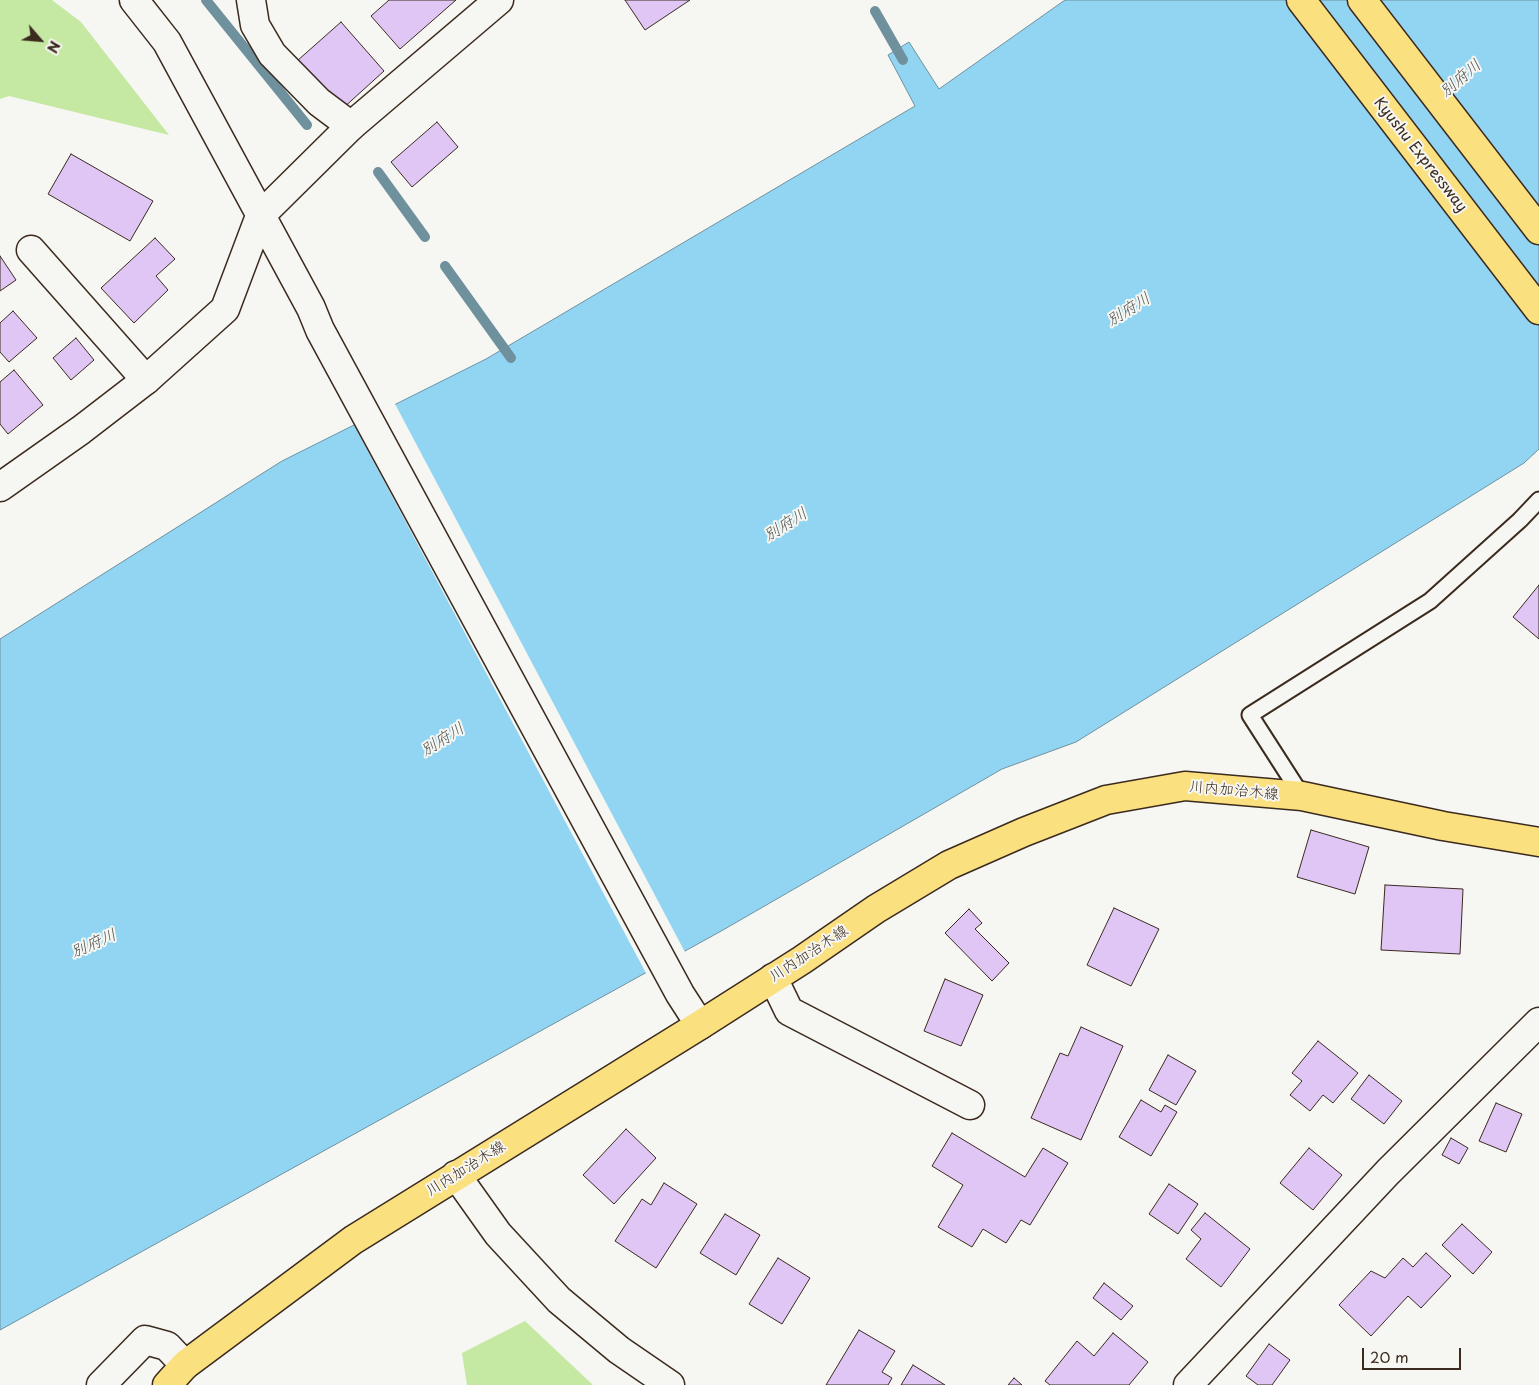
<!DOCTYPE html>
<meta charset="utf-8">
<style>
body{margin:0}
#map{position:relative;width:1539px;height:1385px;overflow:hidden;background:#f6f6f2;font-family:"Playpen Sans",sans-serif}
canvas{display:block}
.north{position:absolute;left:15px;top:15px;width:50px;height:50px;-webkit-text-stroke:4px #f6f6f2;paint-order:stroke;rotate:117deg;font-size:14px;font-weight:700;line-height:20px;text-align:center;color:#3b2a1e}
.north::after{content:'';display:block;margin:auto;width:18px;height:22px;background:#3b2a1e;clip-path:polygon(50% 0,100% 100%,50% 72%,0 100%)}
.scale{position:absolute;left:1362px;top:1348px;width:99px;height:22px;box-sizing:border-box;border:2px solid #3b2a1e;border-top:0;padding-left:6px;font-size:15px;line-height:18px;white-space:nowrap;color:#3b2a1e;-webkit-text-stroke:4px #f6f6f2;paint-order:stroke}
</style>
<div id="map">
<canvas width="1539" height="1385"></canvas>
<div class="north">N</div>
<div class="scale">20 m</div>
</div>
<script>
const ctx = document.querySelector('canvas').getContext('2d');
ctx.lineJoin = 'round';
function paint(path, color) {
  ctx.fillStyle = color;
  ctx.fill(path, 'evenodd');
}
function shape(rows) {
  const path = new Path2D();
  for (const r of rows) {
    path.moveTo(r[0], r[1]);
    for (let i = 2; i < r.length; i += 2) path.lineTo(r[i], r[i + 1]);
  }
  return path;
}
function strokePath(path, color, width, dash) {
  ctx.strokeStyle = color;
  ctx.lineWidth = width;
  ctx.lineCap = dash ? 'butt' : 'round';
  ctx.setLineDash(dash || []);
  ctx.stroke(path);
}
function write(font, color, halo, rows, align = 'center') {
  ctx.font = font + ' "Playpen Sans","Klee One",sans-serif';
  ctx.lineWidth = 4;
  ctx.setLineDash([]);
  ctx.textBaseline = 'middle';
  ctx.strokeStyle = halo;
  ctx.fillStyle = color;
  for (const [text, x, y, turn = 0] of rows) {
    ctx.save();
    ctx.translate(x, y);
    ctx.rotate((+turn || 0) * Math.PI / 180);
    ctx.textAlign = isNaN(turn) ? turn : align;
    if (halo) ctx.strokeText(text, 0, 0);
    ctx.fillText(text, 0, 0);
    ctx.restore();
  }
}
paint(shape([
 [0,0,52,0,81,22,169,135,9,96,0,99],
 [525,1321,593,1385,467,1385,462,1353]
]), '#c5e9a3');
const water = shape([
 [1065,0,1539,0,1539,449,1524,463,1076,742,1002,769,723,930,0,1330,0,639,282,461,486,359,915,106,888,55,909,42,939,89,1065,0]
]);
paint(water, '#92d5f3');
strokePath(water, '#6f919e', 1);
paint(shape([
 [394,402,686,954,647,975,353,423]
]), '#f6f6f2');
strokePath(shape([
 [206,0,307,125],
 [875,11,903,60],
 [378,172,425,237],
 [445,266,511,358]
]), '#6f919e', 10);
const building = shape([
 [389,0,456,0,400,49,371,16,389,0],
 [625,0,690,0,645,30,625,0],
 [341,22,384,71,341,110,297,61,341,22],
 [437,122,458,147,412,187,391,162,437,122],
 [71,154,153,201,130,241,48,194,71,154],
 [155,238,175,259,156,276,168,290,134,323,101,288,155,238],
 [0,256,16,280,0,291,0,256],
 [13,311,37,338,9,362,0,352,0,323,13,311],
 [76,338,94,360,71,380,53,358,76,338],
 [14,370,43,405,8,434,0,424,0,382,14,370],
 [1539,585,1539,639,1513,617,1539,585],
 [1311,830,1369,847,1355,894,1297,877,1311,830],
 [1385,885,1463,889,1460,954,1381,950,1385,885],
 [1114,908,1159,929,1131,986,1087,965,1114,908],
 [969,909,982,923,975,929,1009,963,992,981,945,933,969,909],
 [945,979,983,995,961,1046,924,1031,945,979],
 [1081,1027,1123,1046,1081,1140,1031,1118,1060,1053,1068,1056,1081,1027],
 [1318,1041,1358,1073,1333,1103,1323,1095,1310,1111,1290,1095,1302,1081,1292,1073,1318,1041],
 [1168,1055,1196,1071,1176,1105,1149,1090,1168,1055],
 [1369,1075,1402,1101,1384,1124,1351,1099,1369,1075],
 [1141,1100,1161,1112,1165,1105,1177,1112,1151,1156,1119,1137,1141,1100],
 [1496,1103,1522,1114,1506,1152,1479,1141,1496,1103],
 [626,1129,656,1158,614,1204,583,1175,626,1129],
 [952,1133,1025,1177,1043,1148,1068,1163,1030,1225,1021,1220,1006,1243,983,1229,972,1247,938,1227,963,1185,932,1166,952,1133],
 [1451,1138,1468,1148,1459,1164,1442,1155,1451,1138],
 [1309,1148,1342,1175,1313,1210,1280,1183,1309,1148],
 [664,1183,697,1204,656,1268,615,1241,642,1199,651,1205,664,1183],
 [1169,1184,1198,1204,1178,1234,1149,1214,1169,1184],
 [1205,1213,1250,1249,1221,1287,1186,1259,1201,1239,1191,1230,1205,1213],
 [725,1214,760,1235,736,1275,700,1253,725,1214],
 [1462,1224,1492,1252,1473,1274,1442,1245,1462,1224],
 [1426,1253,1451,1276,1421,1308,1408,1296,1371,1336,1339,1305,1371,1271,1385,1278,1403,1258,1413,1267,1426,1253],
 [778,1258,810,1278,782,1324,749,1304,778,1258],
 [1104,1283,1133,1306,1121,1320,1093,1298,1104,1283],
 [859,1330,895,1351,882,1372,892,1378,888,1385,826,1385,859,1330],
 [1113,1333,1148,1362,1129,1385,1050,1385,1045,1381,1077,1341,1094,1356,1113,1333],
 [1269,1344,1290,1360,1272,1385,1258,1385,1246,1376,1269,1344],
 [913,1365,945,1385,901,1385,913,1365],
 [1014,1378,1022,1385,1008,1385,1014,1378]
]);
paint(building, '#e0c6f5');
strokePath(building, '#3b2a1e', 1);
const lane = shape([
 [1302,796,1250,715,1430,601,1520,520,1539,500]
]);
const street = shape([
 [251,0,255,25,272,54,319,102,351,126],
 [31,250,146,380],
 [773,978,789,1011,970,1105],
 [456,1175,498,1234,559,1300,619,1350,670,1385],
 [101,1385,145,1340,167,1346,185,1365],
 [1188,1385,1388,1172,1539,1022]
]);
const secondary = shape([
 [134,0,167,42,311,308,320,330,680,994,700,1025],
 [0,487,81,430,146,380,225,309,260,216,351,126,499,0]
]);
const primary = shape([
 [167,1385,185,1365,353,1240,700,1025,802,960,876,909,949,865,1024,832,1106,800,1185,786,1302,796,1443,826,1539,842]
]);
const highway = shape([
 [1301,0,1539,310],
 [1362,0,1539,230]
]);
strokePath(lane, '#3b2a1e', 19);
strokePath(street, '#3b2a1e', 31);
strokePath(secondary, '#3b2a1e', 31);
strokePath(primary, '#3b2a1e', 31);
strokePath(highway, '#3b2a1e', 31);
strokePath(lane, '#f6f6f2', 15);
strokePath(street, '#f6f6f2', 28);
strokePath(secondary, '#f6f6f2', 28);
strokePath(primary, '#fbe080', 28);
strokePath(highway, '#fbe080', 28);
write('15px', '#3b2a1e', '#f6f6f2', [
 ["Kyushu Expressway",1420,155,52],
 ["川内加治木線",1234,791,5],
 ["川内加治木線",809,954,-33],
 ["川内加治木線",466,1169,-32]
]);
write('italic 16px', '#515553', '#f6f6f2', [
 ["別府川",1461,79,-41],
 ["別府川",1129,310,-32],
 ["別府川",786,525,-32],
 ["別府川",443,740,-32],
 ["別府川",94,944,-24]
]);
</script>
